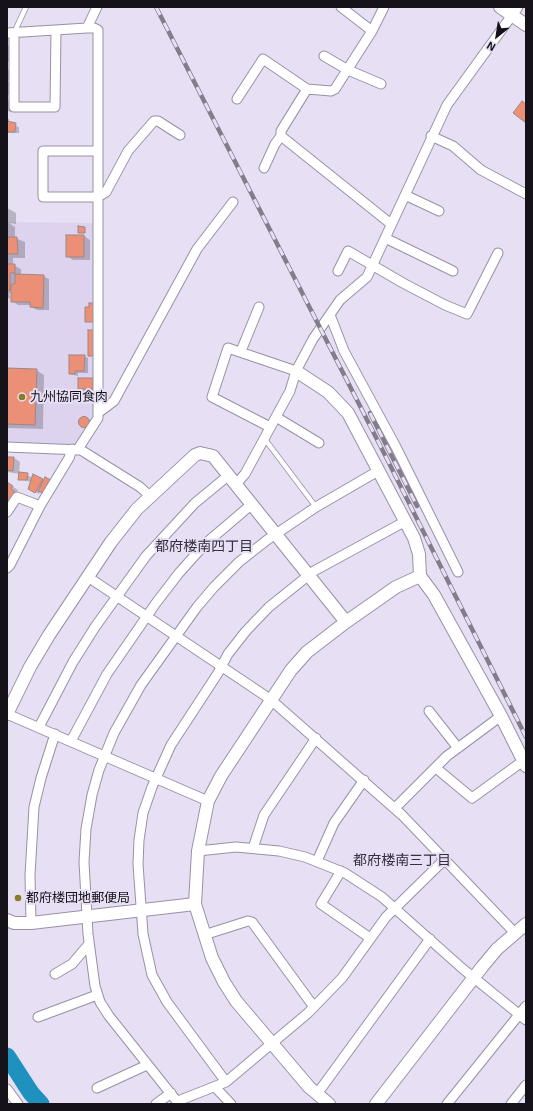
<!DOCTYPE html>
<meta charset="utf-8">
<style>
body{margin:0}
#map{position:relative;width:533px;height:1111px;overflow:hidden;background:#e7dff4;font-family:"Exo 2",sans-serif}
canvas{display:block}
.frame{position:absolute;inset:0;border:8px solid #151219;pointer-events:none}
.north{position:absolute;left:477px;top:16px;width:40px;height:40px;-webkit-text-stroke:3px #e7dff4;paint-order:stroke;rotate:210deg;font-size:11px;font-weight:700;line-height:16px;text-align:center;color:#151219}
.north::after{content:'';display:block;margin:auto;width:14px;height:18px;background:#151219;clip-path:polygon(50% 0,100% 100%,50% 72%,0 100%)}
</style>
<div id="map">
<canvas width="533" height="1111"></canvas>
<div class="frame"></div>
<div class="north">N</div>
</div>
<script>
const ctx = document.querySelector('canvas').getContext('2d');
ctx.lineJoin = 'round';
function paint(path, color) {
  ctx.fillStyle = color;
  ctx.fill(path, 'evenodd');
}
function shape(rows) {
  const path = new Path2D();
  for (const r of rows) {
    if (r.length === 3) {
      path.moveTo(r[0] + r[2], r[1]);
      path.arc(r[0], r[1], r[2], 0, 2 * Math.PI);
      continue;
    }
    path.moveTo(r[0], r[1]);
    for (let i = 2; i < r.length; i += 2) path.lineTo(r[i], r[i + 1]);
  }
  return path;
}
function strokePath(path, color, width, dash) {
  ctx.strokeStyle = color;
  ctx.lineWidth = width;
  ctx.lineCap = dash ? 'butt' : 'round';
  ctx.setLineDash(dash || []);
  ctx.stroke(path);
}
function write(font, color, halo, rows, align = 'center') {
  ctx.font = font + ' "Exo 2","Noto Sans JP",sans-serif';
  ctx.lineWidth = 4;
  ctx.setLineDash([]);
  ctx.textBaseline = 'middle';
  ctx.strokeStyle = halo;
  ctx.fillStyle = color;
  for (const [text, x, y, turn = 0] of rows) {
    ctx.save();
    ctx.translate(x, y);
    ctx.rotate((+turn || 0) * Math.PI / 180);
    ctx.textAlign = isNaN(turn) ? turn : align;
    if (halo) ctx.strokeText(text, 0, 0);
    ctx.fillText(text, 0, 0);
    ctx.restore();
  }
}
paint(shape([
 [7,222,94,223,95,419,76,445,7,444]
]), '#ddd3ef');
paint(shape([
 [7,46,10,46,14,53,9,62,7,62],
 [7,69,14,73,14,81,7,80],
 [7,81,14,84,12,95,7,95],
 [7,99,12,102,11,112,7,111],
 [7,118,9,119,9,123,19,127,19,133,7,133],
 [7,208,16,213,16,224,9,223,15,227,15,238,25,242,25,258,13,258,13,265,21,269,21,275,43,276,49,279,49,310,37,310,31,307,31,305,18,305,12,301,12,293,9,293,10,298,7,298],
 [67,236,84,236,90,240,90,260,73,260,67,256],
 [84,356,88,358,88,373,78,373,78,376,70,374],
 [7,369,36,370,44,375,43,429,7,428],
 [79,379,93,379,97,381,97,391,83,391,79,388],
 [82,417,91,420,93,423,92,427,86,428,80,424],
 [7,458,14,458,20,462,19,473,32,477,33,475,44,481,39,494,29,488,31,482,19,479,20,474,7,472],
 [7,483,18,490,7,507]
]), '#0003');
strokePath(shape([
 [7,1056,31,1093,41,1104]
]), '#1e91bf', 17);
const building = shape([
 [522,101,526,104,526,123,513,113,522,101],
 [7,121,16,123,15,132,7,132,7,121],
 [78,226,85,227,85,233,78,233,78,226],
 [7,228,7,237,17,237,18,254,7,254,7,228],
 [66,235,84,235,84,257,66,257,66,235],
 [7,264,15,264,15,273,10,273,10,290,7,290,7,264],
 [15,274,44,275,43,308,30,307,30,302,11,302,11,284,15,284,15,274],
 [89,303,94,303,94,322,85,322,85,307,89,307,89,303],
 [88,330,94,330,95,356,88,356,88,330],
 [69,355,85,355,84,371,75,371,75,374,69,374,69,355],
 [7,368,37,369,35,425,7,424,7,368],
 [78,378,93,378,93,389,78,389,78,378],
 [84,422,5.5],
 [7,457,14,457,13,471,7,470,7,457],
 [19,472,28,473,27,480,18,480,19,472],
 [33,474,43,479,35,493,28,489,33,474],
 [45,477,51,480,44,494,38,491,45,477],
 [7,482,13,486,11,489,15,492,7,504,7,482]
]);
paint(building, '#eb9076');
strokePath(building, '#9e8781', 1);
const service = shape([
 [14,33,26,7],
 [264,438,316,507]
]);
const minor = shape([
 [341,7,372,31],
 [87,28,97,7],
 [7,33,87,28,94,28,98,30,98,418,78,449],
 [14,33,14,107,55,107,56,30],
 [324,56,348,70,381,84],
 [307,89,281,131,281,136,391,224],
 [237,99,263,59,307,89,331,91,335,89,372,31,384,7],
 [431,136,453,146,481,170,526,194],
 [97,151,43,151,43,197,98,197,106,192,128,151,154,121,158,121,180,135],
 [264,168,275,144,281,136],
 [405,195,439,211],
 [385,238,453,271],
 [338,271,348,251,403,283,445,305,467,314,498,253],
 [330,315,344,351,396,447,458,572],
 [241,351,259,307],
 [98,413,114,401,197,249,233,202],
 [276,417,319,443],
 [270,427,212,397,228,348,296,371],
 [7,447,81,450,140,487,150,496],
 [236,484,245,474,290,391,296,371,313,339,340,300,367,277,447,105,518,7],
 [7,512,17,497,40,506],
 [7,568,10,565,40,506,69,458,72,449],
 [88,577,270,699,402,815,515,933],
 [429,711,458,748],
 [7,714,208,801],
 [39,727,73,662,95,627,146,556,195,503,229,475],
 [71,741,107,674,156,603,179,573,205,544,252,504],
 [436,768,472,798,523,761],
 [395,808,447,756,501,716],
 [253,848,264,815,316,738],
 [198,851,236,847,279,851,305,857,345,873,382,897,463,969,526,1020],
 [317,861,334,823,364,780],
 [341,871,321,904,370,938],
 [31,923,30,875,34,807,41,778,55,734],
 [204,935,248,921,252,922,314,1007],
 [55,974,72,964,89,944],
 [38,1017,97,995],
 [226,1082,167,1002,152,975,143,934,138,864,139,840,143,813,152,787,171,745,218,673,228,654,246,631,269,607,314,571,404,522],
 [215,1087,231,1104],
 [97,1088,147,1065],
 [7,1089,18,1104],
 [317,1094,430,939],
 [178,1101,226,1082,308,1013,342,978,386,917,445,859],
 [156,1104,171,1093],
 [179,1104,109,1016,100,1002,95,986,88,934,84,862,86,829,92,795,99,770,114,733,141,685,197,607,214,587,239,562,267,540,316,507,378,471],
 [447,1104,526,1006],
 [511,1104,526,1085]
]);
const tertiary = shape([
 [500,7,526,25],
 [296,371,328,392,348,413,414,538,419,554,420,576,434,595,501,716,526,766],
 [7,714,30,667,49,635,111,542,137,509,195,455,200,453,213,456,346,622],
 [7,920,14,923,31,923,195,904],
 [329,1104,309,1087,236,1001,224,982,212,958,195,904,198,851,208,801,221,776,291,670,307,652,346,622,396,587,420,576],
 [376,1104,482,967,497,949,526,924]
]);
strokePath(service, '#9891a4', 6);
strokePath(minor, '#9891a4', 11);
strokePath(tertiary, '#9891a4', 14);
strokePath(service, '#fff', 4.5);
strokePath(minor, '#fff', 9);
strokePath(tertiary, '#fff', 12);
const rail = shape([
 [156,7,383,451,526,737],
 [370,413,417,506]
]);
strokePath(rail, '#837d8b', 4.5);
strokePath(rail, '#e7dff4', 3, [9]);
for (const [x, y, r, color] of [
 [22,397,4,"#887d24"],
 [18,898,4,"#887d24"]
]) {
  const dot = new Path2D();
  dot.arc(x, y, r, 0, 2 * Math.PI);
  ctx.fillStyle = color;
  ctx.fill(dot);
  strokePath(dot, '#e7dff4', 1.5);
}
write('13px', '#151219', '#e7dff4', [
 ["九州協同食肉",30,397],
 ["都府楼団地郵便局",26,898]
], 'left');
write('14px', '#342e3e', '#e7dff4', [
 ["都府楼南四丁目",204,546],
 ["都府楼南三丁目",402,860]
]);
</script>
